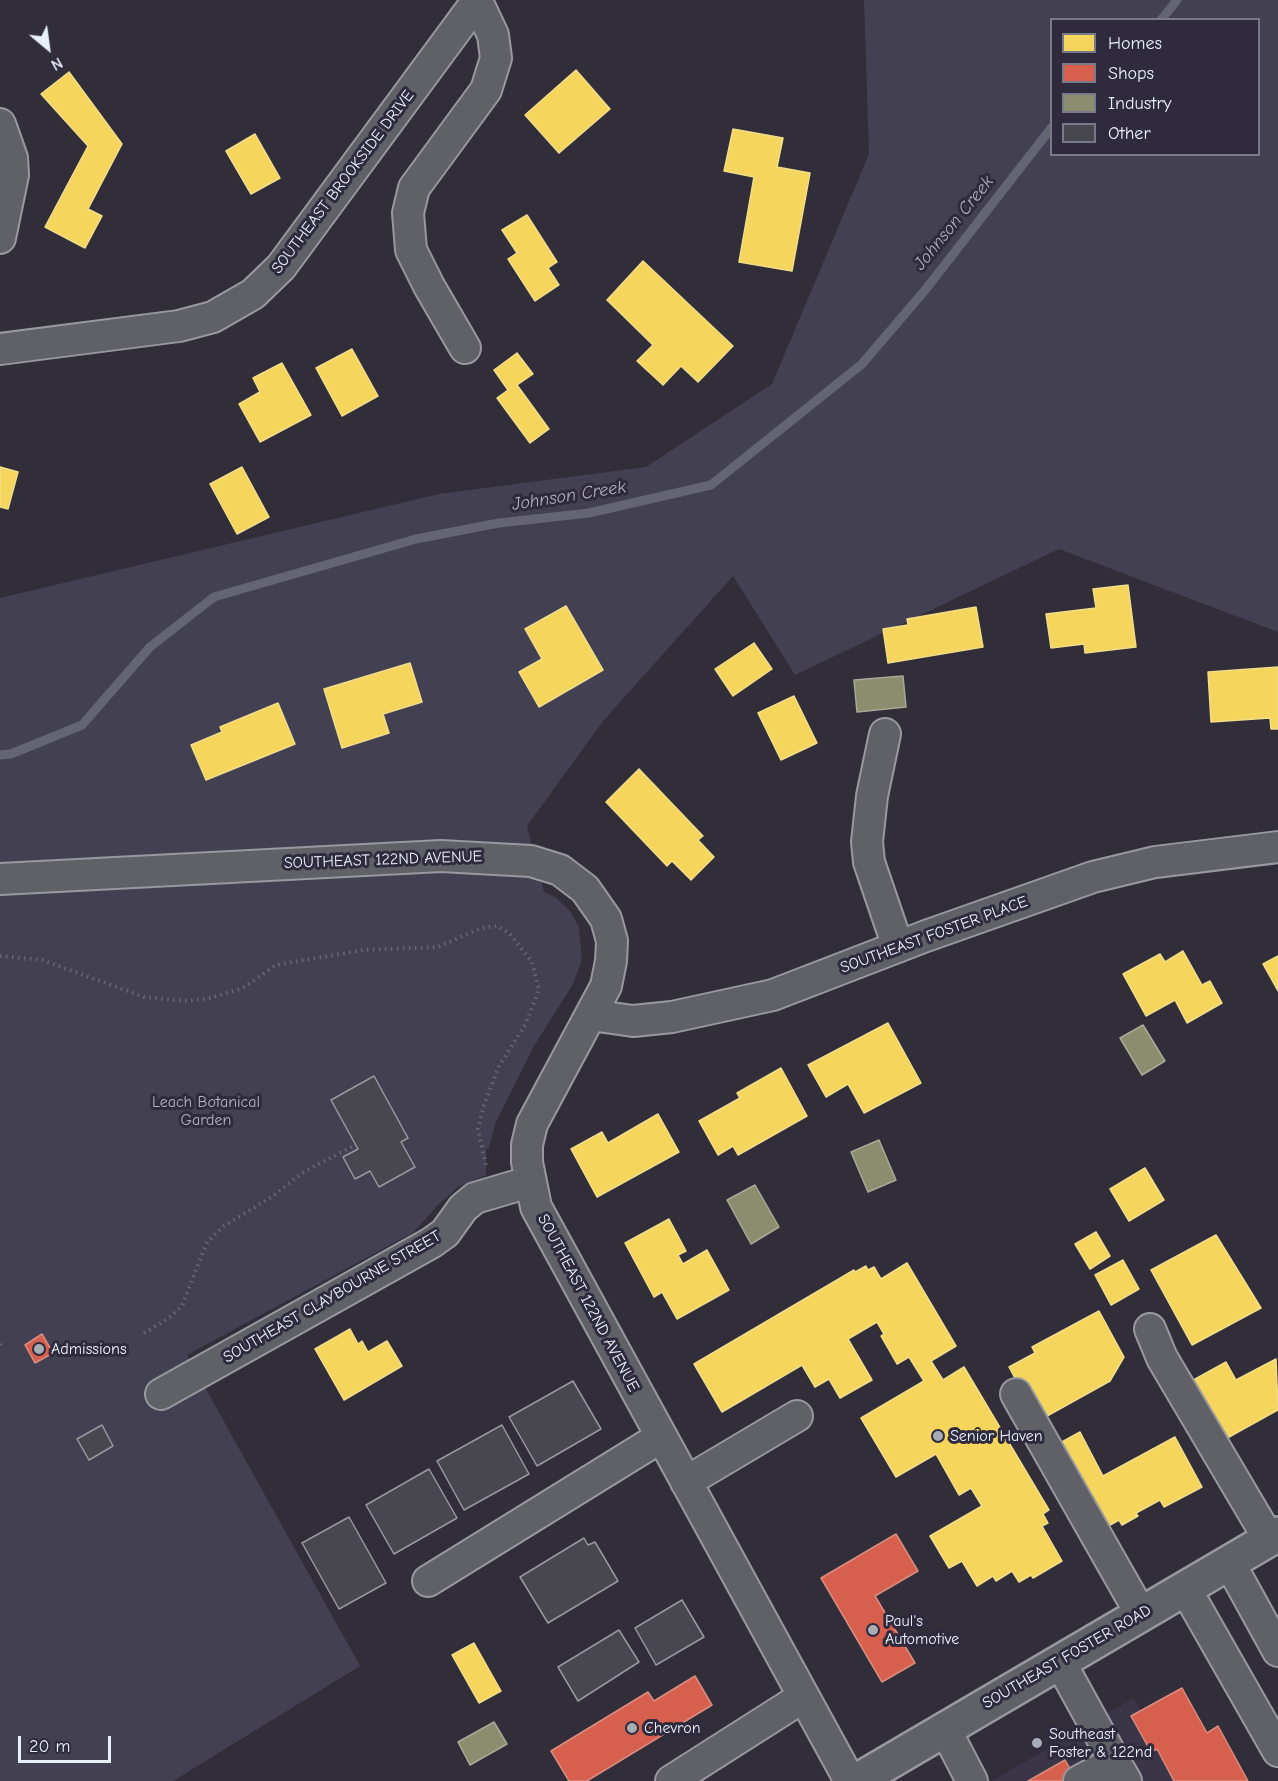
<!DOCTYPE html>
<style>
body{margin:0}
#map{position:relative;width:1278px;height:1781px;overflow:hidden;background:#312e39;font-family:"Comic Neue",sans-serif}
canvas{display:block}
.legend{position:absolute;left:1050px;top:18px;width:210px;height:138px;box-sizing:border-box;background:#2f2a3d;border:2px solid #797a88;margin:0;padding:8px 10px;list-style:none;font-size:18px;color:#e8f1f8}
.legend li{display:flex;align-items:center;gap:12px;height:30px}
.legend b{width:30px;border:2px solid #797a88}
.north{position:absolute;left:18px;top:18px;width:60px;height:60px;-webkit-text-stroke:4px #2f2a3d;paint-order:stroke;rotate:151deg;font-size:16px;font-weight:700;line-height:24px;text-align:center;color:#e8f1f8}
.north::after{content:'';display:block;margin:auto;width:21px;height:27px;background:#e8f1f8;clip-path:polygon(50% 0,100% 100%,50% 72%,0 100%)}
.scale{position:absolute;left:18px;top:1736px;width:93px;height:27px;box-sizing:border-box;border:3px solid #e8f1f8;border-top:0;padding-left:8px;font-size:18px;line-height:21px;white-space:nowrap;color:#e8f1f8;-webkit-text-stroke:4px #2f2a3d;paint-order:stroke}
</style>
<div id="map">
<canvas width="1278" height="1781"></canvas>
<ul class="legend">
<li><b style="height:16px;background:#f6d55c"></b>Homes</li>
<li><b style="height:16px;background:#d6604d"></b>Shops</li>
<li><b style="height:16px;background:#8c8c6e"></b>Industry</li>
<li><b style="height:16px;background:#48464e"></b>Other</li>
</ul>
<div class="north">N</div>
<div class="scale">20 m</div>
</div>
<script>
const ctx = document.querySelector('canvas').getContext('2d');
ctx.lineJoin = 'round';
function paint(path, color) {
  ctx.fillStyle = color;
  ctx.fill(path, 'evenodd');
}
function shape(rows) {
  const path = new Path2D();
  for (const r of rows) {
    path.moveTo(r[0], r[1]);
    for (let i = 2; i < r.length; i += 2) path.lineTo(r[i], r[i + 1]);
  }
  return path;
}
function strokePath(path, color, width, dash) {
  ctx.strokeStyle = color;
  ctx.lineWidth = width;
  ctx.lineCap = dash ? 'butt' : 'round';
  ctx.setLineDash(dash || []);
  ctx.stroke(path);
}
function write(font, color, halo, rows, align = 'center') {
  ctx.font = font + ' "Comic Neue",sans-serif';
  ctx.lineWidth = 6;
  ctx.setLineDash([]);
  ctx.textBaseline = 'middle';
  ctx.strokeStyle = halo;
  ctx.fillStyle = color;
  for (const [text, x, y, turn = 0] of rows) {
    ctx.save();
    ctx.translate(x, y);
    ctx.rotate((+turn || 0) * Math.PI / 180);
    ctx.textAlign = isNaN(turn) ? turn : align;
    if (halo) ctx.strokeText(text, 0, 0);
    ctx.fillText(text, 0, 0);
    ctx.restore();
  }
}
paint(shape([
 [1134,1698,1180,1781,992,1781]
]), '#3a3647');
paint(shape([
 [864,0,1278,0,1278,632,1059,549,795,675,733,576,603,721,527,826,544,892,555,897,570,911,579,927,582,960,573,984,534,1046,495,1124,489,1148,486,1149,486,1175,458,1187,437,1206,414,1232,187,1355,360,1666,173,1781,0,1781,0,598,439,494,646,467,772,384,869,154],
 [1052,20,1258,20,1258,154,1052,154]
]), '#434151');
const homes = shape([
 [576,70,610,109,559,153,525,115,576,70],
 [69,72,122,144,88,209,102,216,85,248,45,227,88,146,41,94,69,72],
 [733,129,783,138,777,167,810,173,792,271,739,262,754,177,724,171,733,129],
 [255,134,280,178,251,194,226,151,255,134],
 [527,215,557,262,548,268,559,285,535,301,508,259,517,253,502,230,527,215],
 [643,261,733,346,698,382,681,366,663,385,637,361,653,345,607,300,643,261],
 [352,349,378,396,342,416,316,368,352,349],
 [517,353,533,374,517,385,549,429,530,443,497,398,508,390,494,370,517,353],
 [282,363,311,415,260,442,239,404,260,392,253,378,282,363],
 [0,467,18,472,8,509,0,507,0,467],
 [242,467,269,517,237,534,210,484,242,467],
 [1128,585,1136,647,1085,653,1084,644,1051,648,1046,614,1096,608,1093,589,1128,585],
 [566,606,603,670,539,707,519,672,542,659,525,629,566,606],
 [976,607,983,647,888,663,883,629,908,625,907,619,976,607],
 [754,643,772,669,733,696,715,669,754,643],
 [410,663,422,702,383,714,389,733,342,748,324,689,410,663],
 [1278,667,1278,729,1271,729,1270,718,1211,722,1208,672,1278,667],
 [794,696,817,743,781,760,758,713,794,696],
 [278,703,295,744,206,780,191,745,222,732,220,727,278,703],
 [639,769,703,836,698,840,714,857,691,880,672,861,667,866,606,802,639,769],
 [1183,951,1202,985,1210,981,1222,1003,1187,1023,1175,1000,1146,1016,1123,974,1160,954,1165,962,1183,951],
 [1278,956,1278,991,1263,964,1278,956],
 [888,1023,921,1083,864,1113,848,1084,826,1097,808,1065,888,1023],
 [781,1068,807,1116,738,1155,733,1146,718,1155,699,1121,740,1098,737,1093,781,1068],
 [658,1114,679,1152,597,1197,571,1149,602,1132,608,1143,658,1114],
 [1145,1168,1164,1200,1129,1221,1110,1189,1145,1168],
 [669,1219,686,1251,678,1255,683,1264,707,1250,729,1290,677,1319,662,1292,654,1297,625,1243,669,1219],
 [1096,1232,1110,1256,1090,1269,1075,1244,1096,1232],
 [1216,1235,1261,1308,1192,1345,1151,1270,1216,1235],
 [1123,1260,1139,1289,1111,1305,1095,1275,1123,1260],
 [907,1263,956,1346,931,1361,943,1380,964,1367,1049,1510,1043,1514,1048,1523,1042,1526,1062,1561,1033,1578,1031,1575,1019,1582,1012,1571,996,1581,993,1576,977,1586,962,1561,949,1568,930,1536,982,1506,971,1488,959,1495,936,1454,896,1477,861,1418,924,1381,909,1357,897,1364,881,1336,884,1334,877,1322,848,1339,872,1380,840,1398,829,1379,815,1387,802,1365,722,1412,694,1364,854,1270,855,1272,866,1266,868,1270,874,1267,881,1279,907,1263],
 [1099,1311,1124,1357,1110,1381,1038,1421,1009,1367,1035,1353,1032,1347,1099,1311],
 [350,1329,358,1344,362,1341,368,1352,387,1341,402,1366,344,1400,315,1349,350,1329],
 [1276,1359,1278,1410,1220,1442,1188,1383,1226,1362,1236,1380,1276,1359],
 [1080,1432,1103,1476,1175,1437,1202,1487,1164,1507,1160,1500,1136,1513,1138,1516,1122,1525,1119,1520,1096,1533,1051,1448,1080,1432],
 [474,1643,501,1691,479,1703,452,1655,474,1643]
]);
paint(homes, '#f6d55c');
strokePath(homes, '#f2dd8b', 1.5);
const shops = shape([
 [42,1334,53,1353,35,1363,25,1345,42,1334],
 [896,1534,918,1571,875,1596,915,1663,882,1682,821,1578,896,1534],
 [695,1676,712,1705,587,1781,569,1781,551,1751,648,1692,654,1701,695,1676],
 [1182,1688,1207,1733,1218,1726,1248,1781,1174,1781,1157,1749,1151,1752,1131,1716,1182,1688],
 [1065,1760,1077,1781,1028,1781,1065,1760]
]);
paint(shops, '#d6604d');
strokePath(shops, '#db8c80', 1.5);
const industry = shape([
 [903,676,906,707,857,712,854,680,903,676],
 [1143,1025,1165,1061,1142,1075,1120,1038,1143,1025],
 [879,1140,896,1180,868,1192,851,1152,879,1140],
 [755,1185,779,1227,751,1244,727,1200,755,1185],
 [494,1722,507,1744,470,1765,458,1742,494,1722]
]);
paint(industry, '#8c8c6e');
strokePath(industry, '#a8aa97', 1.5);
strokePath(shape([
 [1161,20,1177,0],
 [0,755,11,754,82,725,150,647,214,597,416,539,499,523,589,513,711,485,862,364,926,289,1052,127]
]), '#646472', 9);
const building = shape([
 [374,1076,408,1138,401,1142,415,1167,379,1187,370,1171,355,1179,343,1157,358,1149,331,1100,374,1076],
 [573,1381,601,1429,537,1466,509,1417,573,1381],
 [102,1425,113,1446,89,1460,77,1439,102,1425],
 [502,1425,529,1474,464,1510,437,1461,502,1425],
 [429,1469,457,1518,394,1554,366,1505,429,1469],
 [349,1517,386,1583,339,1609,302,1543,349,1517],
 [584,1538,588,1545,595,1542,618,1581,548,1623,520,1577,584,1538],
 [682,1600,704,1637,656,1665,635,1628,682,1600],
 [619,1630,639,1662,578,1701,558,1667,619,1630]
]);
paint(building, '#48464e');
strokePath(building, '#98999f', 1.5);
const minor = shape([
 [0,124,12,158,13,175,0,238],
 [465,348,429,286,411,250,408,213,414,188,486,90,496,58,493,35,477,1],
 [0,349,179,326,213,317,253,294,281,267,478,0],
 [885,734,872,796,867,842,869,862,898,947],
 [0,879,441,856,531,861,560,870,585,889,606,919,612,941,611,961,606,986,532,1124,527,1145,527,1162,536,1207,850,1781],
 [591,1015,633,1021,672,1017,773,995,926,936,1093,877,1155,862,1278,847],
 [1150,1329,1162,1358,1269,1539],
 [161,1394,431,1243,445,1233,463,1208,475,1198,529,1182],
 [1016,1394,1141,1614],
 [686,1482,797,1416],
 [1229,1562,1278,1651],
 [428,1581,661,1437],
 [1185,1588,1278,1751],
 [1060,1662,1115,1762],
 [945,1729,972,1781],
 [671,1781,803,1697],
 [1079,1781,1115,1762,1126,1781]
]);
const major = shape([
 [857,1781,1278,1534]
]);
strokePath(minor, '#98999f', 34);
strokePath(major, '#98999f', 38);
strokePath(shape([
 [0,956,42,960,144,997,187,1001,211,998,243,988,276,965,363,950,438,947,481,928,498,926,510,934,532,962,539,990,525,1025,499,1066,484,1105,478,1129,486,1165],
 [144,1333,169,1318,182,1306,207,1242,224,1226,273,1196,302,1173,355,1145],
 [0,1344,1,1346]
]), '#68686f', 4, [1.5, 4.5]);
strokePath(minor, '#606067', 30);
strokePath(major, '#606067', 33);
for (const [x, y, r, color] of [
 [39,1349,6,"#a8adb5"],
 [938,1436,6,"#a8adb5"],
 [873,1630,6,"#a8adb5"],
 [632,1728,6,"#a8adb5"],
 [1037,1743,6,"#a8adb5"]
]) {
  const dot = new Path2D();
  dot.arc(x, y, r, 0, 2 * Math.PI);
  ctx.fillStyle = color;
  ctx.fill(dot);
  strokePath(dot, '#2f2a3d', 2);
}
write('16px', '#e8f1f8', '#2f2a3d', [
 ["SOUTHEAST BROOKSIDE DRIVE",343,182,-53],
 ["SOUTHEAST 122ND AVENUE",383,860,-2],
 ["SOUTHEAST FOSTER PLACE",934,935,-20],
 ["SOUTHEAST CLAYBOURNE STREET",332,1297,-30],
 ["SOUTHEAST 122ND AVENUE",588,1303,62],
 ["SOUTHEAST FOSTER ROAD",1067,1657,-30]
]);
write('16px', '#afb4bf', '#2f2a3d', [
 ["Leach Botanical",206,1102],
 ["Garden",206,1120]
]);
write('16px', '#e8f1f8', '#2f2a3d', [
 ["Admissions",51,1349],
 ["Senior Haven",950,1436],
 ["Paul's",885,1621],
 ["Automotive",885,1639],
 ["Chevron",644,1728],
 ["Southeast",1049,1734],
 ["Foster & 122nd",1049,1752]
], 'left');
write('italic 18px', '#afb4be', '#2f2a3d', [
 ["Johnson Creek",954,223,-51],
 ["Johnson Creek",569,496,-9]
]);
</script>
